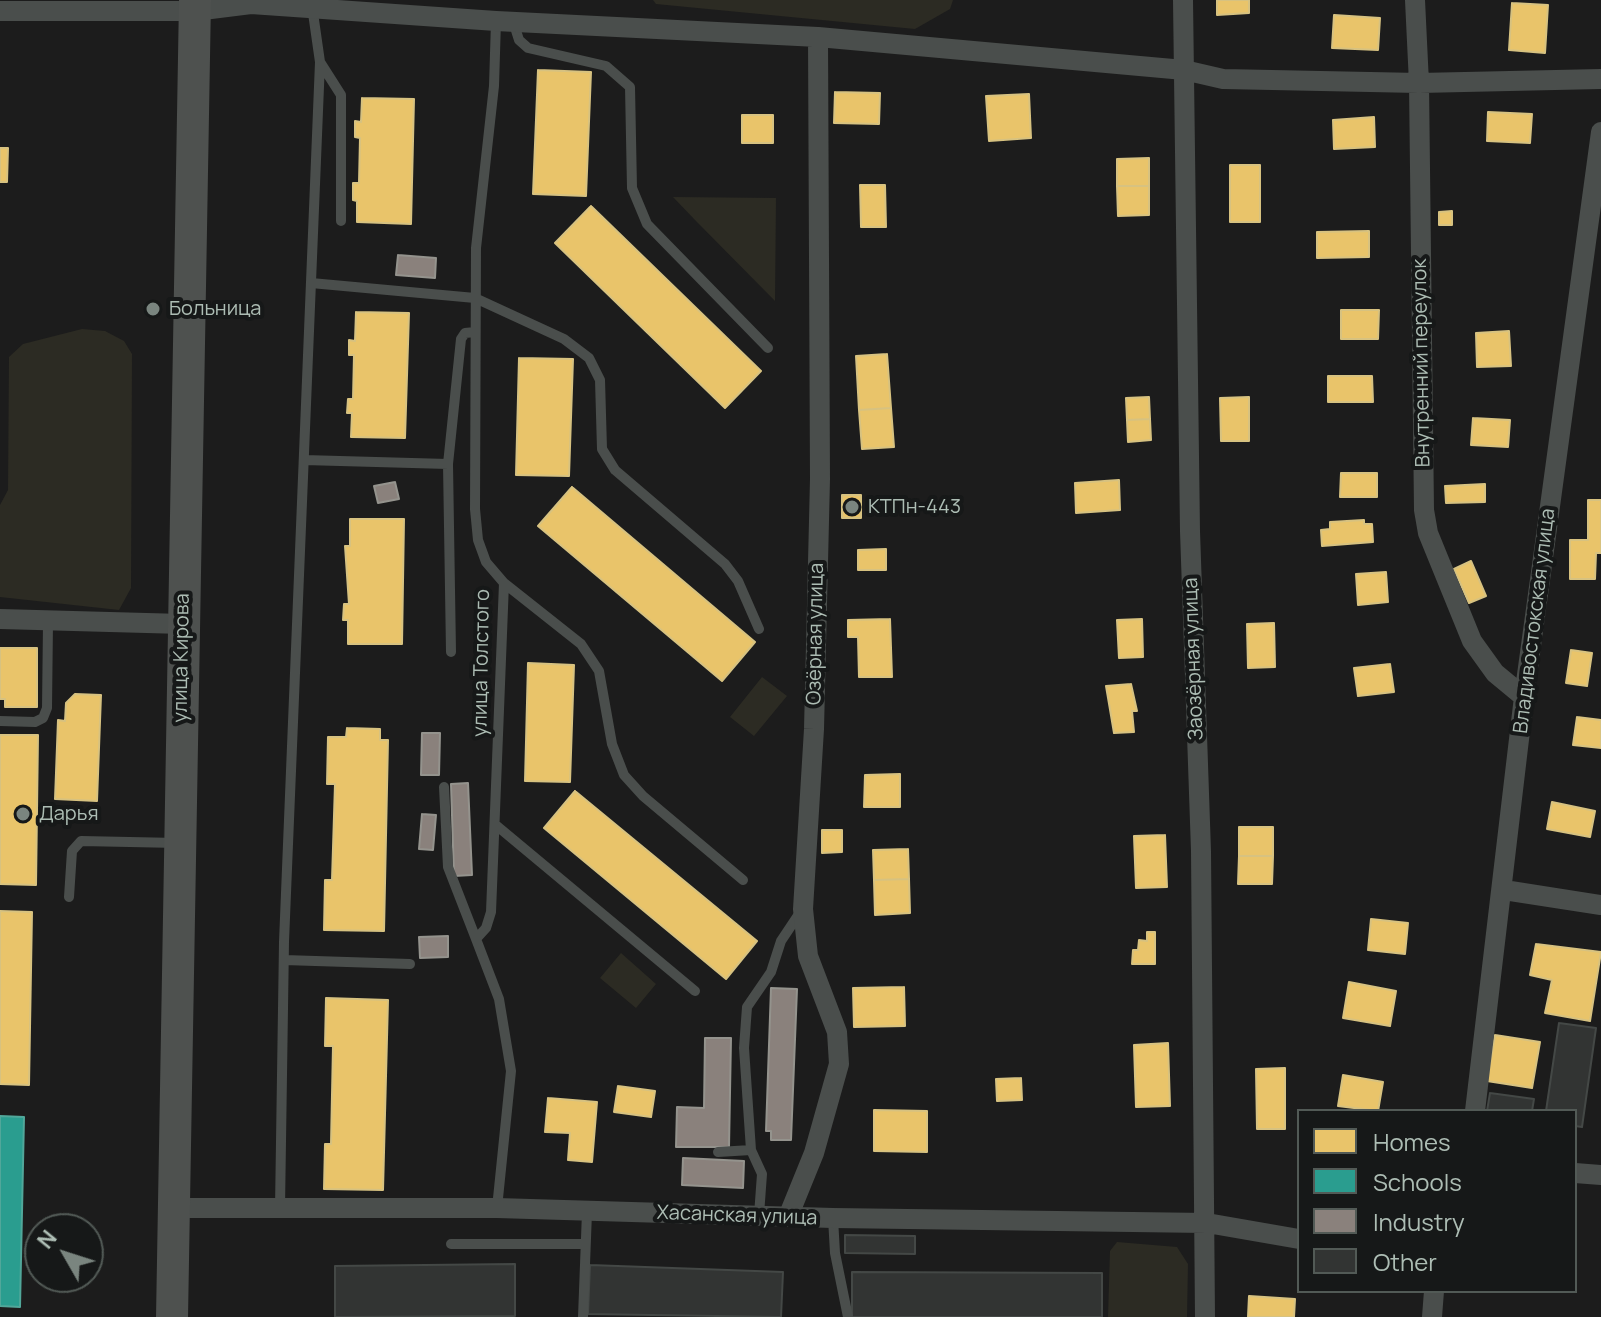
<!DOCTYPE html>
<meta charset="utf-8">
<style>
body{margin:0}
#map{position:relative;width:1601px;height:1317px;overflow:hidden;background:#1c1c1c;font-family:Manrope,sans-serif}
canvas{display:block}
.legend{position:absolute;left:1297px;top:1109px;width:280px;height:184px;box-sizing:border-box;background:#161818;border:2px solid #525a56;margin:0;padding:10px 14px;list-style:none;font-size:24px;color:#adbdb4}
.legend li{display:flex;align-items:center;gap:16px;height:40px}
.legend b{width:40px;border:2px solid #525a56}
.north{position:absolute;left:24px;top:1213px;width:80px;height:80px;box-sizing:border-box;background:#161818;border:2px solid #525a56;border-radius:50%;rotate:309deg;font-size:22px;font-weight:700;line-height:32px;text-align:center;color:#adbdb4}
.north::after{content:'';display:block;margin:auto;width:28px;height:36px;background:#7a857f;clip-path:polygon(50% 0,100% 100%,50% 72%,0 100%)}
</style>
<div id="map">
<canvas width="1601" height="1317"></canvas>
<ul class="legend">
<li><b style="height:22px;background:#e9c46a"></b>Homes</li>
<li><b style="height:22px;background:#2a9d8f"></b>Schools</li>
<li><b style="height:22px;background:#8a817c"></b>Industry</li>
<li><b style="height:22px;background:#323433"></b>Other</li>
</ul>
<div class="north">N</div>
</div>
<script>
const ctx = document.querySelector('canvas').getContext('2d');
ctx.lineJoin = 'round';
function paint(path, color) {
  ctx.fillStyle = color;
  ctx.fill(path, 'evenodd');
}
function shape(rows) {
  const path = new Path2D();
  for (const r of rows) {
    path.moveTo(r[0], r[1]);
    for (let i = 2; i < r.length; i += 2) path.lineTo(r[i], r[i + 1]);
  }
  return path;
}
function strokePath(path, color, width, dash) {
  ctx.strokeStyle = color;
  ctx.lineWidth = width;
  ctx.lineCap = dash ? 'butt' : 'round';
  ctx.setLineDash(dash || []);
  ctx.stroke(path);
}
function write(font, color, halo, rows, align = 'center') {
  ctx.font = font + ' Manrope,sans-serif';
  ctx.lineWidth = 8;
  ctx.setLineDash([]);
  ctx.textBaseline = 'middle';
  ctx.strokeStyle = halo;
  ctx.fillStyle = color;
  for (const [text, x, y, turn = 0] of rows) {
    ctx.save();
    ctx.translate(x, y);
    ctx.rotate((+turn || 0) * Math.PI / 180);
    ctx.textAlign = isNaN(turn) ? turn : align;
    if (halo) ctx.strokeText(text, 0, 0);
    ctx.fillText(text, 0, 0);
    ctx.restore();
  }
}
paint(shape([
 [653,0,953,0,950,9,915,29,656,4],
 [673,197,776,198,775,301,695,220],
 [82,329,105,331,124,341,132,354,131,588,119,610,0,597,0,505,8,490,9,357,23,344],
 [762,677,787,696,754,736,730,717],
 [621,953,656,984,636,1008,600,978],
 [1117,1242,1177,1247,1188,1264,1187,1317,1108,1317,1110,1251]
]), '#2c2b23');
const homes = shape([
 [1217,0,1249,0,1249,13,1217,15,1217,0],
 [1512,3,1548,5,1545,53,1509,50,1512,3],
 [1334,15,1380,18,1378,50,1332,48,1334,15],
 [538,70,591,72,586,196,533,194,538,70],
 [835,92,880,93,879,124,834,123,835,92],
 [1029,94,1031,138,989,141,986,96,1029,94],
 [362,98,414,99,411,224,357,222,357,201,353,200,353,183,359,183,360,138,355,137,355,121,361,122,362,98],
 [1488,112,1532,114,1530,143,1487,141,1488,112],
 [742,115,773,115,773,143,742,143,742,115],
 [1374,117,1375,147,1334,149,1333,120,1374,117],
 [0,148,8,148,7,182,0,182,0,148],
 [1149,158,1149,186,1117,186,1117,159,1149,158],
 [1230,165,1260,165,1260,222,1230,222,1230,165],
 [860,185,885,185,886,227,861,227,860,185],
 [1117,186,1149,186,1149,215,1118,216,1117,186],
 [591,206,761,371,725,408,555,243,591,206],
 [1452,211,1452,225,1439,225,1439,212,1452,211],
 [1369,231,1369,257,1317,258,1317,232,1369,231],
 [1341,310,1379,310,1378,339,1341,339,1341,310],
 [356,312,409,313,405,438,351,437,352,413,347,413,348,399,353,399,354,355,349,355,349,340,355,341,356,312],
 [1509,331,1511,366,1477,367,1476,333,1509,331],
 [887,354,891,408,859,410,856,356,887,354],
 [519,358,573,359,569,476,516,475,519,358],
 [1328,376,1372,376,1373,402,1328,402,1328,376],
 [1149,397,1150,419,1127,420,1126,398,1149,397],
 [1249,397,1249,441,1221,441,1220,398,1249,397],
 [891,408,894,447,862,449,859,410,891,408],
 [1473,418,1510,420,1508,447,1471,445,1473,418],
 [1150,419,1151,440,1128,442,1127,420,1150,419],
 [1341,473,1377,473,1377,497,1340,497,1341,473],
 [1119,480,1120,510,1076,513,1075,483,1119,480],
 [1485,484,1485,502,1446,503,1445,486,1485,484],
 [572,487,755,642,722,681,538,526,572,487],
 [842,495,861,495,861,518,842,518,842,495],
 [1588,500,1601,500,1601,553,1596,553,1595,579,1570,579,1570,540,1588,540,1588,500],
 [350,519,404,519,402,644,348,644,348,620,343,620,344,604,349,604,345,546,350,546,350,519],
 [1364,520,1364,524,1372,524,1373,542,1322,546,1321,530,1330,529,1330,522,1364,520],
 [886,549,886,570,858,570,858,550,886,549],
 [1471,561,1486,596,1469,603,1454,569,1471,561],
 [1386,572,1388,602,1358,605,1356,574,1386,572],
 [890,619,892,677,859,677,858,637,848,637,848,620,890,619],
 [1142,619,1143,657,1119,658,1117,620,1142,619],
 [1274,623,1275,667,1248,668,1247,624,1274,623],
 [0,648,37,648,37,707,5,707,5,699,0,699,0,648],
 [1571,650,1592,653,1587,686,1566,683,1571,650],
 [528,663,574,665,570,782,525,781,528,663],
 [1390,664,1394,692,1358,696,1354,668,1390,664],
 [1131,684,1137,711,1132,711,1134,732,1114,733,1106,686,1131,684],
 [75,694,101,695,97,801,55,799,58,720,65,721,66,703,75,694],
 [1577,717,1601,720,1601,748,1573,745,1577,717],
 [347,728,380,729,380,740,388,740,384,931,324,930,325,880,332,880,335,784,327,784,328,737,346,737,347,728],
 [0,735,38,735,36,885,0,884,0,735],
 [900,774,900,807,864,807,865,775,900,774],
 [575,791,757,941,726,979,544,828,575,791],
 [1552,802,1595,811,1590,837,1547,829,1552,802],
 [1239,827,1273,827,1273,856,1239,856,1239,827],
 [822,830,842,830,842,852,822,853,822,830],
 [1165,835,1167,887,1136,888,1134,836,1165,835],
 [908,849,909,879,874,880,873,850,908,849],
 [1239,856,1273,856,1272,884,1238,884,1239,856],
 [909,879,910,913,875,915,874,880,909,879],
 [0,911,32,912,29,1085,0,1084,0,911],
 [1371,919,1408,923,1405,954,1368,950,1371,919],
 [1147,932,1155,932,1155,964,1132,964,1133,950,1138,950,1139,940,1147,941,1147,932],
 [1536,944,1601,952,1590,1021,1545,1013,1552,980,1530,975,1536,944],
 [1349,982,1396,991,1390,1026,1343,1018,1349,982],
 [904,987,905,1026,854,1027,853,988,904,987],
 [326,998,388,1000,383,1190,324,1189,325,1144,331,1144,333,1046,325,1046,326,998],
 [1495,1035,1540,1042,1532,1088,1487,1081,1495,1035],
 [1168,1043,1170,1106,1136,1107,1134,1045,1168,1043],
 [1285,1068,1285,1129,1257,1129,1256,1069,1285,1068],
 [1343,1075,1383,1082,1378,1111,1338,1106,1343,1075],
 [1021,1078,1022,1100,997,1101,996,1079,1021,1078],
 [618,1086,655,1091,651,1117,614,1112,618,1086],
 [548,1098,597,1102,592,1162,568,1160,570,1133,545,1132,548,1098],
 [874,1110,927,1111,927,1152,874,1151,874,1110],
 [1249,1296,1295,1299,1294,1317,1248,1317,1249,1296]
]);
paint(homes, '#e9c46a');
strokePath(homes, '#d7c280', 2);
const schools = shape([
 [0,1116,24,1117,20,1307,0,1306,0,1116]
]);
paint(schools, '#2a9d8f');
strokePath(schools, '#51a79a', 2);
const industry = shape([
 [398,255,436,258,435,278,396,275,398,255],
 [395,482,399,499,378,503,374,486,395,482],
 [422,733,440,733,439,775,421,775,422,733],
 [468,783,472,875,454,876,451,784,468,783],
 [422,814,436,815,433,850,419,849,422,814],
 [448,936,448,957,420,958,419,937,448,936],
 [771,988,797,989,791,1140,771,1140,771,1131,766,1131,771,988],
 [705,1038,731,1038,729,1147,676,1147,677,1107,704,1108,705,1038],
 [683,1158,744,1161,743,1188,682,1185,683,1158]
]);
paint(industry, '#8a817c');
strokePath(industry, '#94938d', 2);
const building = shape([
 [1559,1023,1596,1028,1582,1127,1575,1126,1575,1111,1546,1111,1559,1023],
 [1490,1093,1534,1099,1532,1111,1487,1111,1490,1093],
 [845,1235,915,1236,915,1254,845,1253,845,1235],
 [515,1264,515,1316,335,1317,335,1266,515,1264],
 [590,1265,783,1272,781,1317,588,1314,590,1265],
 [852,1272,1102,1273,1102,1317,852,1317,852,1272]
]);
paint(building, '#323433');
strokePath(building, '#444846', 2);
strokePath(shape([
 [496,21,494,86,476,248,475,509,478,540,486,562,504,583,581,644,599,671,612,744,624,775,643,796,743,880],
 [513,21,519,40,528,48,606,66,630,87,632,188,647,224,768,348],
 [320,62,341,95,341,221],
 [311,283,475,298,564,339,589,358,600,380,602,449,615,470,725,564,738,581,759,629],
 [304,460,448,464],
 [451,652,448,464,461,339,465,333,475,332],
 [0,721,35,722,43,718,47,708,48,623],
 [444,787,448,867,476,939],
 [497,826,695,991],
 [69,897,72,851,81,841,178,843],
 [284,960,410,964],
 [718,1152,751,1150],
 [280,1208,284,942,320,62,312,6],
 [497,1208,511,1071,499,999,476,939,486,928,491,912,504,583],
 [759,1215,762,1174,751,1150,744,1048,747,1007,771,972,781,941,801,911],
 [833,1218,835,1253,848,1317],
 [451,1244,585,1244],
 [583,1317,587,1212]
]), '#4a4e4c', 10);
strokePath(shape([
 [1183,0,1190,531,1201,851,1205,1317],
 [1415,0,1419,83,1424,510,1428,533,1472,641,1495,673,1524,697],
 [0,11,195,11,251,4,496,21,818,37,1184,70,1223,79,1419,83,1601,79],
 [0,619,183,624],
 [1504,890,1601,905],
 [1475,1111,1524,697,1601,132],
 [1575,1173,1601,1175],
 [173,1208,497,1208,833,1218,1207,1223,1299,1239],
 [788,1217,814,1153,839,1064,837,1032,808,956,803,909,814,729,820,479,818,37],
 [1432,1317,1434,1291]
]), '#4a4e4c', 20);
strokePath(shape([
 [172,1317,195,0]
]), '#4e514f', 32);
for (const [x, y, r, color] of [
 [153,309,8,"#7a857f"],
 [852,507,8,"#7a857f"],
 [23,814,8,"#7a857f"]
]) {
  const dot = new Path2D();
  dot.arc(x, y, r, 0, 2 * Math.PI);
  ctx.fillStyle = color;
  ctx.fill(dot);
  strokePath(dot, '#161818', 3);
}
write('20px', '#adbdb4', '#161818', [
 ["Больница",169,309],
 ["КТПн-443",868,507],
 ["Дарья",39,814]
], 'left');
write('20px', '#adbdb4', '#161818', [
 ["Внутренний переулок",1422,363,-91],
 ["Владивостокская улица",1535,621,-83],
 ["Озёрная улица",816,634,-89],
 ["улица Кирова",182,658,-89],
 ["Заозёрная улица",1194,659,-92],
 ["улица Толстого",482,663,-89],
 ["Хасанская улица",737,1216,2]
]);
</script>
